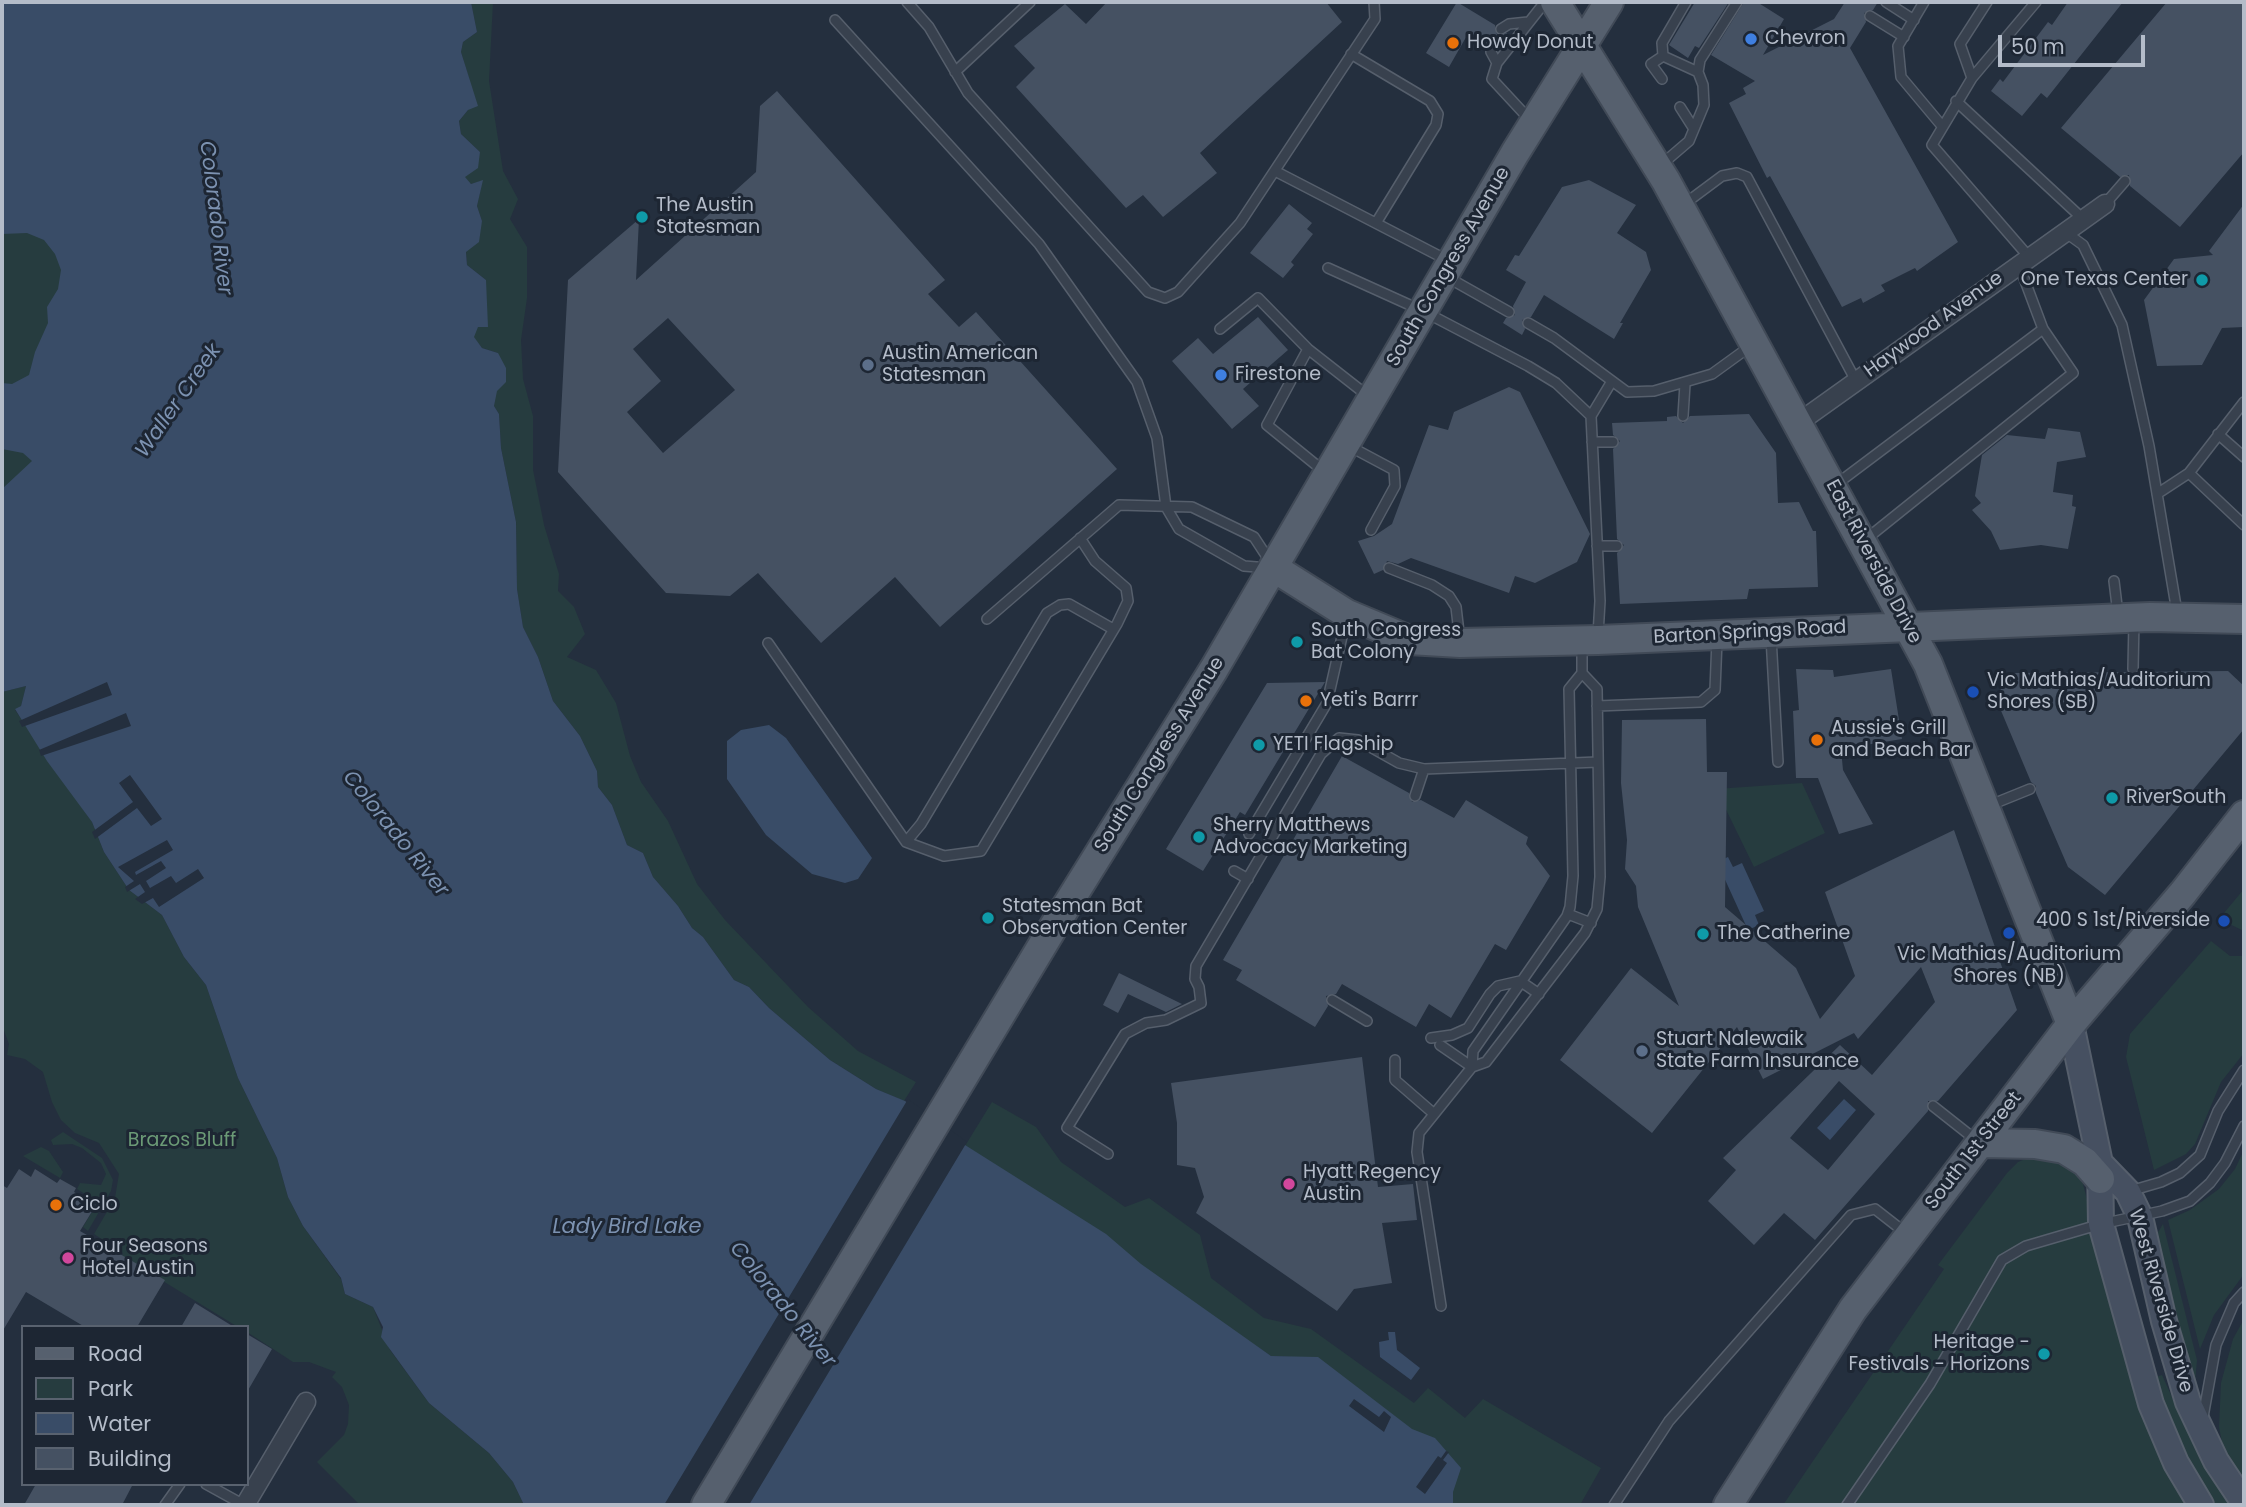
<!DOCTYPE html>
<style>
body{margin:0}
#map{position:relative;width:2246px;height:1507px;overflow:hidden;background:#242f3e;font-family:Poppins,sans-serif}
canvas{display:block}
.frame{position:absolute;inset:0;border:4px solid #b4bcc9;pointer-events:none}
.legend{position:absolute;left:21px;top:1325px;width:228px;height:161px;box-sizing:border-box;background:#1d2633;border:2px solid #59626f;margin:0;padding:9px 12px;list-style:none;font-size:21px;color:#b4bcc9}
.legend li{display:flex;align-items:center;gap:14px;height:35px}
.legend b{width:35px;border:2px solid #59626f}
.scale{position:absolute;left:1998px;top:35px;width:147px;height:32px;box-sizing:border-box;border:4px solid #b4bcc9;border-top:0;padding-left:9px;font-size:21px;line-height:24px;white-space:nowrap;color:#b4bcc9;-webkit-text-stroke:5px #1d2633;paint-order:stroke}
</style>
<div id="map">
<canvas width="2246" height="1507"></canvas>
<div class="frame"></div>
<ul class="legend">
<li><b style="height:9px;background:#56606e"></b>Road</li>
<li><b style="height:19px;background:#263c3f"></b>Park</li>
<li><b style="height:19px;background:#394c67"></b>Water</li>
<li><b style="height:19px;background:#455162"></b>Building</li>
</ul>
<div class="scale">50 m</div>
</div>
<script>
const ctx = document.querySelector('canvas').getContext('2d');
ctx.lineJoin = 'round';
function paint(path, color) {
  ctx.fillStyle = color;
  ctx.fill(path, 'evenodd');
}
function shape(rows) {
  const path = new Path2D();
  for (const r of rows) {
    path.moveTo(r[0], r[1]);
    for (let i = 2; i < r.length; i += 2) path.lineTo(r[i], r[i + 1]);
  }
  return path;
}
function strokePath(path, color, width, dash) {
  ctx.strokeStyle = color;
  ctx.lineWidth = width;
  ctx.lineCap = dash ? 'butt' : 'round';
  ctx.setLineDash(dash || []);
  ctx.stroke(path);
}
function write(font, color, halo, rows, align = 'center') {
  ctx.font = font + ' Poppins,sans-serif';
  ctx.lineWidth = 6;
  ctx.setLineDash([]);
  ctx.textBaseline = 'middle';
  ctx.strokeStyle = halo;
  ctx.fillStyle = color;
  for (const [text, x, y, turn = 0] of rows) {
    ctx.save();
    ctx.translate(x, y);
    ctx.rotate((+turn || 0) * Math.PI / 180);
    ctx.textAlign = isNaN(turn) ? turn : align;
    if (halo) ctx.strokeText(text, 0, 0);
    ctx.fillText(text, 0, 0);
    ctx.restore();
  }
}
paint(shape([
 [471,2,493,2,489,81,503,171,518,199,510,219,527,247,527,298,521,340,523,379,533,416,533,470,544,525,559,574,558,591,574,607,585,634,567,657,596,670,616,703,630,756,641,782,668,821,697,884,725,920,808,1007,858,1051,916,1082,904,1101,876,1089,830,1060,769,1008,749,987,734,980,703,937,692,928,678,906,653,877,643,853,627,845,612,805,598,787,597,771,580,736,553,701,538,657,523,627,517,589,516,522,501,448,499,414,494,406,498,353,482,348,473,337,486,280,467,265,466,252,482,221,477,206,482,181,471,184,464,177,480,152,461,134,459,121,468,110,470,82,461,52,463,42,477,32],
 [2,146,61,171,109,509,2,560],
 [26,686,21,706,15,710,92,822,104,852,129,890,162,915,184,957,206,985,238,1078,277,1158,288,1197,303,1226,341,1279,345,1294,373,1307,390,1350,429,1403,489,1453,513,1482,524,1505,360,1505,317,1462,344,1435,348,1424,349,1405,342,1387,332,1377,336,1372,309,1362,293,1362,247,1332,247,1327,238,1327,122,1256,123,1253,94,1234,115,1198,119,1174,99,1143,75,1133,61,1120,52,1102,43,1072,25,1059,7,1055,9,1044,2,1025,2,692],
 [1802,783,1825,833,1754,867,1716,789],
 [2244,889,2244,931,2219,919],
 [2211,941,2230,956,2244,956,2244,1053,2221,1082,2195,1144,2186,1154,2154,1170,2126,1057,2130,1034],
 [992,1102,1036,1127,1061,1162,1125,1207,1149,1198,1200,1235,1211,1278,1264,1318,1311,1329,1414,1403,1428,1388,1465,1418,1483,1399,1601,1468,1580,1505,1446,1505,1291,1357,1271,1356,1242,1337,965,1146],
 [63,1132,102,1158,113,1180,111,1191,88,1231,83,1227,98,1202,77,1189,80,1183,101,1185,106,1174,101,1163,82,1148,72,1144,53,1145,51,1140],
 [41,1147,49,1151,63,1172,60,1178,23,1156],
 [2244,1150,2244,1274,2214,1315,2200,1349,2168,1220,2190,1210,2219,1189,2235,1169],
 [2033,1156,2050,1156,2075,1170,2083,1184,2137,1394,2189,1505,1783,1505,1944,1269,1938,1265,2007,1173,2018,1162],
 [2163,1224,2197,1360,2195,1383,2158,1244,2157,1234],
 [2244,1319,2244,1485,2224,1452,2219,1427,2221,1383,2233,1339],
 [2162,1375,2191,1439,2231,1505,2216,1505,2191,1466,2163,1403,2156,1377]
]), '#263c3f');
paint(shape([
 [2,2,471,2,477,32,463,42,461,52,478,106,468,110,459,121,461,134,480,152,478,168,465,177,471,184,483,180,477,206,482,221,479,242,466,252,467,265,486,280,488,327,478,327,474,337,482,348,498,353,506,368,506,382,497,391,494,406,499,414,501,448,516,522,517,589,523,627,538,657,553,701,580,736,597,771,598,787,612,805,627,845,643,853,653,877,678,906,692,928,703,937,734,980,749,987,769,1008,830,1060,876,1089,905,1101,965,1145,1106,1234,1141,1264,1271,1356,1318,1357,1412,1429,1435,1438,1461,1468,1453,1492,1453,1505,524,1505,513,1482,489,1453,429,1403,381,1337,383,1327,373,1307,345,1294,341,1278,303,1226,288,1197,277,1158,238,1078,206,985,184,957,162,915,129,890,104,852,92,822,47,761,15,709,21,706,26,686,2,692,2,489,32,461,23,453,2,449,2,383,12,384,29,375,35,352,48,323,47,307,58,289,61,270,55,254,44,240,27,233,2,234],
 [769,725,786,738,872,858,858,879,845,883,812,874,766,835,727,779,727,741,741,730],
 [1728,857,1733,867,1742,863,1764,911,1755,915,1759,925,1748,930,1717,862],
 [1844,1099,1856,1110,1830,1140,1817,1128],
 [1388,1332,1395,1332,1397,1350,1420,1368,1411,1380,1380,1357,1379,1342,1389,1340]
]), '#394c67');
paint(shape([
 [107,682,112,695,22,727,19,721],
 [126,713,131,726,41,756,39,750],
 [130,775,162,819,151,826,137,808,95,839,92,832,133,802,119,783],
 [167,840,173,850,135,872,136,875,161,861,166,868,146,881,150,888,171,876,176,883,198,869,204,878,159,907,153,898,142,904,135,899,145,892,140,884,127,892,125,887,134,881,118,867],
 [908,1099,967,1142,749,1505,664,1505],
 [1354,1399,1379,1417,1384,1411,1391,1417,1384,1432,1349,1406],
 [1446,1451,1449,1452,1443,1460,1447,1463,1425,1494,1416,1487,1438,1456,1441,1458]
]), '#242f3e');
paint(shape([
 [1107,2,1326,2,1342,22,1200,153,1217,173,1163,217,1143,195,1126,208,1016,87,1035,68,1014,46,1065,4,1086,24],
 [1457,2,1495,25,1497,35,1507,33,1499,47,1496,39,1486,41,1469,32,1449,67,1426,53],
 [1695,2,1729,2,1699,48,1695,46,1688,58,1669,45],
 [1744,2,1757,2,1784,19,1763,55,1834,19,1845,2,1878,2,1873,10,1864,13,1866,22,1850,48,1958,242,1917,271,1915,268,1881,285,1885,291,1863,303,1861,298,1842,307,1770,176,1767,178,1729,103,1746,94,1743,88,1755,81,1711,55],
 [2068,2,2123,2,2047,98,2041,93,2022,116,1991,91,2000,79,2003,82,2048,22,2052,25],
 [2167,2,2244,2,2244,152,2180,227,2130,186,2129,175,2120,177,2061,128],
 [777,91,945,280,928,294,959,327,976,312,1117,469,940,627,895,577,821,643,758,573,730,596,666,593,558,472,568,280,639,219,636,280,756,172,760,106],
 [668,318,735,390,663,453,627,412,661,381,633,349],
 [1589,180,1636,205,1617,233,1646,252,1651,270,1620,323,1623,323,1614,339,1544,295,1531,317,1522,320,1525,329,1522,335,1503,323,1506,318,1515,315,1513,306,1526,282,1506,270,1515,255,1519,256,1562,187],
 [1289,204,1312,223,1307,229,1313,234,1291,262,1294,265,1283,278,1250,253],
 [2244,204,2244,327,2222,328,2202,365,2157,366,2144,300,2174,259,2213,255,2209,251],
 [1258,317,1288,350,1243,389,1259,406,1232,429,1172,361,1198,338,1213,354],
 [1509,387,1520,392,1590,534,1577,562,1535,583,1515,576,1509,593,1411,558,1398,564,1387,561,1383,570,1374,574,1358,541,1374,536,1392,524,1429,425,1448,430,1454,412],
 [1749,414,1776,453,1778,503,1799,502,1813,531,1816,531,1818,587,1749,589,1747,599,1620,604,1617,553,1624,545,1617,539,1613,449,1620,441,1613,435,1612,423,1667,421,1667,417,1676,416,1683,423,1690,416],
 [2048,428,2080,432,2086,457,2057,462,2053,492,2073,495,2072,506,2076,507,2068,549,2041,545,2000,550,1991,531,1972,510,1981,503,1975,496,1982,455,2007,435,2045,439],
 [1796,669,1833,670,1834,677,1891,669,1902,739,1841,749,1843,770,1873,824,1839,834,1818,778,1796,778,1793,711,1799,710],
 [2228,671,2244,686,2244,729,2105,895,2068,867,2036,793,2036,786,2031,782,1994,694,1999,692,2012,673,2127,672,2134,676,2139,672],
 [1325,682,1245,815,1240,812,1203,871,1166,849,1267,683],
 [1706,719,1707,772,1727,772,1725,907,1796,968,1820,1019,1855,976,1825,892,1954,830,2017,1010,1938,1101,1928,1101,1928,1111,1815,1240,1784,1213,1754,1245,1708,1201,1736,1170,1723,1158,1840,1045,1872,1075,1935,1002,1921,967,1858,1039,1854,1033,1763,1079,1737,1027,1652,1133,1560,1060,1631,968,1679,1006,1638,907,1636,886,1625,869,1627,840,1621,783,1622,720],
 [1839,1081,1875,1114,1828,1170,1790,1138],
 [1342,756,1409,793,1412,802,1421,800,1454,818,1466,800,1528,837,1526,844,1550,876,1506,950,1495,944,1451,1018,1429,1004,1416,1027,1342,984,1336,994,1326,996,1328,1006,1315,1027,1236,980,1242,970,1223,960],
 [1119,973,1182,1004,1166,1012,1128,994,1118,1013,1103,1005],
 [1362,1057,1378,1187,1413,1184,1417,1220,1382,1223,1392,1283,1354,1289,1337,1311,1196,1213,1204,1197,1195,1168,1177,1165,1177,1123,1171,1083],
 [19,1169,31,1177,35,1169,57,1183,60,1179,76,1188,74,1192,96,1205,80,1231,165,1280,137,1327,85,1327,26,1292,2,1332,2,1185,7,1188],
 [195,1303,234,1327,181,1327],
 [247,1334,272,1349,247,1392],
 [36,1484,133,1484,122,1505,24,1505]
]), '#455162');
const lane = shape([
 [907,2,929,27,968,93,1148,292,1165,298,1178,292,1240,223,1375,19,1374,2],
 [1686,2,1662,43,1663,56,1698,72],
 [1886,2,1914,20],
 [1924,2,1898,46,1901,77,1942,126],
 [1870,16,1904,37],
 [835,20,1039,244,1137,382,1157,438,1166,507,1179,529,1244,566,1269,568],
 [1501,29,1509,24,1528,22],
 [1492,45,1491,52,1497,63],
 [1351,54,1430,101,1438,114,1436,125,1376,223],
 [955,72,1030,2],
 [1972,78,1960,44,1987,2],
 [1662,79,1651,64,1663,56],
 [1956,101,2083,219],
 [1680,107,1694,129],
 [1530,120,1492,79,1497,63,1545,2],
 [1661,165,1689,141,1704,105,1703,85,1698,72,1700,60,1737,2],
 [1275,171,1447,260],
 [2105,204,2125,181],
 [1683,205,1722,176,1737,173,1747,177,1856,381],
 [2065,232,2083,245,2122,325,2149,446,2177,612],
 [2029,257,1932,145,1972,78,2036,2],
 [2019,265,2043,329],
 [1328,268,1423,311,1528,366,1556,383,1591,416,1600,601,1598,635],
 [1447,277,1509,312],
 [1528,323,1554,338,1627,392,1654,391,1712,374,1752,345],
 [1220,329,1258,298,1308,349,1368,396],
 [1308,349,1267,425,1326,473],
 [1591,416,1612,381],
 [1683,416,1685,384],
 [2218,434,2244,457],
 [1592,442,1613,442],
 [1349,446,1394,470,1395,486,1371,530],
 [2189,473,2244,402],
 [1834,486,2043,329,2073,373,1865,540],
 [2157,494,2189,473,2244,525],
 [1080,538,1095,561,1126,588,1128,601,1117,624,981,851,944,856,906,842,921,824,1047,613,1060,605,1069,604,1113,629],
 [1597,546,1617,546],
 [1389,568,1432,585,1449,596,1456,607,1460,641],
 [2114,581,2118,614],
 [987,619,1119,505,1192,507,1254,537,1271,563],
 [1771,637,1778,762],
 [768,643,906,842],
 [2133,669,2134,621],
 [1597,706,1701,702,1715,690,1717,640],
 [1415,796,1424,769],
 [1988,806,2030,789],
 [1249,834,1327,703,1346,619],
 [1234,871,1248,879],
 [1568,914,1591,923],
 [1332,1000,1367,1021],
 [1431,1038,1452,1035,1468,1028,1490,994,1498,986,1520,981,1539,994],
 [1440,1045,1472,1067],
 [1395,1060,1395,1080,1433,1113],
 [1472,1067,1473,1051,1567,916,1570,907,1573,876,1569,689,1582,673,1582,645],
 [1933,1106,1976,1140],
 [1108,1154,1067,1128,1125,1034,1146,1023,1166,1020,1201,1003,1199,987,1195,979,1196,966,1321,754,1339,738,1358,740,1399,763,1424,769,1598,762],
 [2130,1191,2161,1182,2180,1173,2200,1155,2218,1111,2244,1070],
 [1441,1306,1417,1152,1419,1133,1472,1067,1486,1062,1585,933,1597,909,1600,877,1597,689,1582,673],
 [2203,1417,2216,1345,2234,1303,2244,1292],
 [206,1484,244,1505],
 [165,1505,180,1484],
 [1614,1505,1669,1421,1851,1215,1875,1209,1907,1234],
 [1847,1505,1930,1384,2002,1260,2026,1246,2101,1224,2162,1211,2190,1201,2210,1183,2225,1163,2244,1126]
]);
const street = shape([
 [1798,423,2105,204],
 [245,1505,306,1402]
]);
const secondary = shape([
 [2071,1024,2100,1163,2101,1224,2151,1404,2176,1463,2201,1505],
 [2100,1163,2128,1192,2140,1217,2164,1321,2188,1402,2216,1461,2244,1503]
]);
const primary = shape([
 [1555,2,1666,181,1928,664,2071,1024],
 [1274,568,1347,614,1409,640,1460,643,1598,640,2150,617,2244,619],
 [1981,1143,2035,1144,2064,1149,2085,1162,2100,1179],
 [706,1505,1054,926,1214,669,1515,153,1609,2],
 [1728,1505,1853,1309,2071,1024,2183,893,2244,815]
]);
strokePath(lane, '#565f6c', 12);
strokePath(street, '#565f6c', 21);
strokePath(secondary, '#565f6c', 28);
strokePath(primary, '#414a57', 32);
strokePath(lane, '#38414e', 9);
strokePath(street, '#38414e', 18);
strokePath(secondary, '#465061', 24);
strokePath(primary, '#56606e', 28);
for (const [x, y, r, color] of [
 [1751,39,7,"#3f7fe0"],
 [1453,43,7,"#e8710a"],
 [642,217,7,"#0f9aa8"],
 [2202,280,7,"#0f9aa8"],
 [868,365,7,"#5c6f8a"],
 [1221,375,7,"#3f7fe0"],
 [1297,642,7,"#0f9aa8"],
 [1973,692,7,"#1a4fb4"],
 [1306,701,7,"#e8710a"],
 [1817,740,7,"#e8710a"],
 [1259,745,7,"#0f9aa8"],
 [2112,798,7,"#0f9aa8"],
 [1199,837,7,"#0f9aa8"],
 [988,918,7,"#0f9aa8"],
 [2224,921,7,"#1a4fb4"],
 [2009,933,7,"#1a4fb4"],
 [1703,934,7,"#0f9aa8"],
 [1642,1051,7,"#5c6f8a"],
 [1289,1184,7,"#d1479c"],
 [56,1205,7,"#e8710a"],
 [68,1258,7,"#d1479c"],
 [2044,1354,7,"#0f9aa8"]
]) {
  const dot = new Path2D();
  dot.arc(x, y, r, 0, 2 * Math.PI);
  ctx.fillStyle = color;
  ctx.fill(dot);
  strokePath(dot, '#1d2633', 2.5);
}
write('19px', '#b4bcc9', '#1d2633', [
 ["Chevron",1765,39],
 ["Howdy Donut",1467,43],
 ["The Austin",656,206],
 ["Statesman",656,228],
 ["One Texas Center",2188,280,"right"],
 ["Austin American",882,354],
 ["Statesman",882,376],
 ["Firestone",1235,375],
 ["South Congress",1311,631],
 ["Bat Colony",1311,653],
 ["Vic Mathias/Auditorium",1987,681],
 ["Shores (SB)",1987,703],
 ["Yeti's Barrr",1320,701],
 ["Aussie's Grill",1831,729],
 ["and Beach Bar",1831,751],
 ["YETI Flagship",1273,745],
 ["RiverSouth",2126,798],
 ["Sherry Matthews",1213,826],
 ["Advocacy Marketing",1213,848],
 ["Statesman Bat",1002,907],
 ["Observation Center",1002,929],
 ["400 S 1st/Riverside",2210,921,"right"],
 ["The Catherine",1717,934],
 ["Vic Mathias/Auditorium",2009,955,"center"],
 ["Shores (NB)",2009,977,"center"],
 ["Stuart Nalewaik",1656,1040],
 ["State Farm Insurance",1656,1062],
 ["Hyatt Regency",1303,1173],
 ["Austin",1303,1195],
 ["Ciclo",70,1205],
 ["Four Seasons",82,1247],
 ["Hotel Austin",82,1269],
 ["Heritage -",2030,1343,"right"],
 ["Festivals - Horizons",2030,1365,"right"]
], 'left');
write('19px', '#b4bcc9', '#1d2633', [
 ["South Congress Avenue",1449,267,-60],
 ["Haywood Avenue",1934,325,-36],
 ["East Riverside Drive",1873,562,62],
 ["Barton Springs Road",1750,633,-3],
 ["South Congress Avenue",1160,755,-58],
 ["South 1st Street",1974,1151,-52],
 ["West Riverside Drive",2160,1301,74]
]);
write('19px', '#6b9a76', '#1d2633', [
 ["Brazos Bluff",182,1141]
]);
write('italic 21px', '#7c92b1', '#1d2633', [
 ["Colorado River",215,218,83],
 ["Waller Creek",179,401,-55],
 ["Colorado River",395,834,51],
 ["Lady Bird Lake",627,1228],
 ["Colorado River",782,1305,51]
]);
</script>
